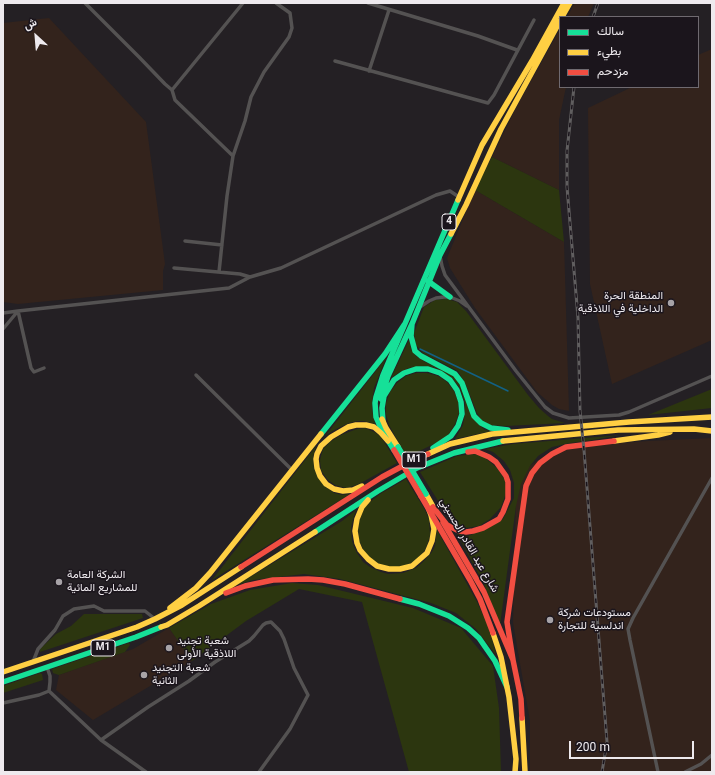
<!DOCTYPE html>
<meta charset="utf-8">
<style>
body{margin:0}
#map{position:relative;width:715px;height:775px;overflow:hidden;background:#242024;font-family:Georgia,Vazirmatn,serif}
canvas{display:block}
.frame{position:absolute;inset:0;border:4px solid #eeeaee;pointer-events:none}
.legend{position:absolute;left:559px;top:16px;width:140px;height:72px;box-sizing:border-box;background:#1b151c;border:1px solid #6f6a70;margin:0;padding:5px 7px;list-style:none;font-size:12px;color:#eeeaee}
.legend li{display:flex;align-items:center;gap:8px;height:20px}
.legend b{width:20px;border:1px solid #6f6a70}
.north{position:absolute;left:16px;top:16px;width:40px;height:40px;-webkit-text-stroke:3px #1b151c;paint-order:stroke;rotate:334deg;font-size:11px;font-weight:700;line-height:16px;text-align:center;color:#eeeaee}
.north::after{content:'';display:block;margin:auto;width:14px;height:18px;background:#eeeaee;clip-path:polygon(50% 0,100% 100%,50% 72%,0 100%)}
.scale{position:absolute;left:569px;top:741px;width:125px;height:18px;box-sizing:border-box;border:2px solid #eeeaee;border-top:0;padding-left:5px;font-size:12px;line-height:14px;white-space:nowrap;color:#eeeaee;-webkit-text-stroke:3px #1b151c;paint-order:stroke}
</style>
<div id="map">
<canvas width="715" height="775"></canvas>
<div class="frame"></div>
<ul class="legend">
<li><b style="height:5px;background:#16e098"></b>سالك</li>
<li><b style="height:5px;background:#ffcf43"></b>بطيء</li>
<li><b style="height:5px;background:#f24e42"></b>مزدحم</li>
</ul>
<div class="north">ش</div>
<div class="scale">200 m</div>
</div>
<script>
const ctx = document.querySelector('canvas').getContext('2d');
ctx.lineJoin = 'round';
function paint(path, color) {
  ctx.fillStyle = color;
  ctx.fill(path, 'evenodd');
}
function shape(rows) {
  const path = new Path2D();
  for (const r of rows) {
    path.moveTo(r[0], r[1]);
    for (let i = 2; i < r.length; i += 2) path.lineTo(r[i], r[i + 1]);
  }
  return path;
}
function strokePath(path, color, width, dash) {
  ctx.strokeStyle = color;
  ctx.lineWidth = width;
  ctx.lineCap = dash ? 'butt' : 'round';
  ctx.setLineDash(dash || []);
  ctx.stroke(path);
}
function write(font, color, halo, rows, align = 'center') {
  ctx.font = font + ' Georgia,Vazirmatn,serif';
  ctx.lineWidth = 3;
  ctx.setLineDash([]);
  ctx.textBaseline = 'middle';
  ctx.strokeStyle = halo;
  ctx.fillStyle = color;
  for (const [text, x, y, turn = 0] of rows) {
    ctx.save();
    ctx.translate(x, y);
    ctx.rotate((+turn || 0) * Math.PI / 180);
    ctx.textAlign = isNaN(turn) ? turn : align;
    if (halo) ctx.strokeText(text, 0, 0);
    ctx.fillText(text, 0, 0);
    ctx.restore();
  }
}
paint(shape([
 [575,3,594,3,588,17,567,17],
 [49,18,146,122,165,264,163,271,163,290,18,304,3,302,3,23],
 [560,29,560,87,566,87,559,120,559,190,492,157,516,108],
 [712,49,712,340,612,384,590,284,588,108,632,87,698,87,698,55],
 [475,190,564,242,569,411,559,409,552,405,537,392,475,308,450,268,447,258],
 [712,438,712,772,530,772,530,721,513,623,516,499,524,470,556,448,648,441],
 [169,628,192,661,93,720,56,690,59,675,133,649]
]), '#33231c');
paint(shape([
 [492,157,559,190,564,242,475,190],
 [447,299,457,302,466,311,528,395,539,408,548,416,552,419,565,423,506,426,490,425,482,421,477,413,466,385,458,371,423,353,416,345,414,333,424,307,435,300],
 [409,340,411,349,416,356,425,362,455,376,460,385,478,424,485,430,491,431,455,439,463,425,465,413,465,402,460,388,452,378,436,368,423,366,409,368,400,372,391,378],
 [386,358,374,388,372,403,372,410,375,424,364,421,357,421,349,423,336,429,326,435],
 [416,373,427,373,438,376,447,382,454,391,458,401,459,413,455,424,449,434,440,441,407,457,389,425,386,414,386,403,390,392,397,383,406,376],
 [712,389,712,408,648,415],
 [365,428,376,433,381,437,397,463,359,484,350,487,346,488,335,485,327,479,321,470,320,460,323,449,330,442,341,435,357,429],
 [621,435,593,440,570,443,552,447,538,456,530,466,521,484,516,506,500,625,484,584,457,534,468,536,486,529,503,519,514,498,514,483,510,470,504,461,493,452,485,449,513,444],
 [316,446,313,457,314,469,319,479,326,487,334,493,342,495,350,494,212,580],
 [474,454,483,456,497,468,505,480,507,491,501,507,490,519,479,526,466,528,452,523,420,472,457,456],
 [406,479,425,510,429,520,430,535,428,542,425,550,419,557,413,562,406,565,397,567,389,567,378,563,368,557,363,549,359,540,358,529,359,522,362,514,365,507,370,502,380,494],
 [356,510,352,523,351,528,352,541,354,547,357,553,363,562,370,567,381,572,388,574,403,573,416,568,422,563,432,552,435,546,437,530,477,602,489,628,496,655,476,629,456,613,431,603,340,579,304,574,253,580,237,585,342,521],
 [292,583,318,585,413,608,461,628,493,666,499,708,501,772,409,772,362,602,299,589,246,621,192,661,169,628,211,604,250,590],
 [84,614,142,614,143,618,40,652,40,649,56,634,71,626],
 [129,643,130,645,125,652,59,675,53,673,52,669],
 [40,673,42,674,43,680,3,693,3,686]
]), '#2c360f');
strokePath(shape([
 [420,349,508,391]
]), '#126185', 1.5);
strokePath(shape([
 [85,3,139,57,165,84,172,90],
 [368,3,478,36,517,50],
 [335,61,488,103,494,95,534,20],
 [369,71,389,10],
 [233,156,175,100,172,90,243,3],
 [185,241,222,245],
 [440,256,442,266,445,275,516,371,545,407,553,413,569,418,619,415,629,412,712,376],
 [174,268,240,274,250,277],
 [219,272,227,196,233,156,245,121,251,97,264,72,289,37,292,28,290,13,276,3],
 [420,307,429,301,436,298,444,297,450,297,460,301,467,306],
 [3,313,18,311,31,368,34,372,44,368],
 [3,329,18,311,229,288,250,277,281,268,436,195,450,191,459,197],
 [196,375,292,470],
 [33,662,38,649,55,630,63,616,74,609,94,606,104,611,145,611,155,619],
 [47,667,50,676,50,682,49,691],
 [49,691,101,740,146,772],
 [3,703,39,695,49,691],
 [101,740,148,707,189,681,215,662,249,641,254,636,263,625,266,623,271,622,280,631,284,639,294,668,308,695,290,729,259,772],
 [658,772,630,640,628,629,633,618,712,478],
 [685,772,701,764,712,755]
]), '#545252', 3.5);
strokePath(shape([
 [428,281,450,297],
 [412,324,411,336,415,351,421,356,455,374,462,383,474,416,481,423,491,428,508,430],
 [381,399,388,376,412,324,440,255,451,234],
 [383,422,382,408,384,396,394,380,404,373,416,369,428,369,440,373,450,380,457,390,461,402,462,414,458,426,451,436,433,448],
 [321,434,385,354,404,325],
 [394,450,382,431,376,417,375,403,376,397,383,375,458,200],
 [315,532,378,491,417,468,454,453,503,441],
 [400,599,419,604,449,616,468,628,479,638,495,661,507,687],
 [3,682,136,637,161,627]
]), '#16e098', 5.5);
strokePath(shape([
 [562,17,570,3],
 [458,200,482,145,532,61,564,3],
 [451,234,466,205,501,129,560,21],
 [382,419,386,428,398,447],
 [503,441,618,430,694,429,712,431],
 [614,441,658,435,670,432],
 [428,454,450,444,492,434,629,422,712,417],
 [362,486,353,490,343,491,334,489,326,484,320,476,317,468,316,459,317,454,321,446,331,437,348,427,356,425,366,425,374,427,381,433,388,441],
 [426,494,435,510],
 [368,500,362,507,357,519,355,531,357,543,360,550,368,559,377,566,389,569,400,569,412,566,427,553,432,541,434,529,431,515,428,507],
 [170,608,196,588,210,573,321,434],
 [161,627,167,625,199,606,315,532],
 [493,633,501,657,509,697,516,759,515,772],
 [3,672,137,627,155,619,182,605,241,567],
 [522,718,525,772]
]), '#ffcf43', 5.5);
strokePath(shape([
 [421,496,470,580,480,599,493,633],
 [433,507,447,525,459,531,466,532,473,531,483,528,499,519,503,512,508,499,508,482,506,476,496,462,489,457,475,451,468,452],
 [443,522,484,592,513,660,521,699,522,718],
 [241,567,382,477,412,461,428,454],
 [226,593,245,586,273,580,308,579,323,580,345,584,400,599],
 [513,660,507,622,526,486,532,473,540,463,552,454,566,447,614,441]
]), '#f24e42', 5.5);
const rail = shape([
 [593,17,598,3],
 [574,87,567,151,567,187,578,318,580,411,584,450,607,742,602,772]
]);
strokePath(rail, '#605e5f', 3);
strokePath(rail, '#1b151c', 1.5, [4.5]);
strokePath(shape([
 [398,447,426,494]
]), '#16e098', 5.5);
strokePath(shape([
 [394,450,421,496]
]), '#f24e42', 5.5);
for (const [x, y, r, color] of [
 [671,303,4,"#a7a3a7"],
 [59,582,4,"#a7a3a7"],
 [550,620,4,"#a7a3a7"],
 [169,648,4,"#a7a3a7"],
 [144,675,4,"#a7a3a7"]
]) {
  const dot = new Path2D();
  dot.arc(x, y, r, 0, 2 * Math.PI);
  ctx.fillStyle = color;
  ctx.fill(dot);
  strokePath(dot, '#1b151c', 1.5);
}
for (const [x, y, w] of [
 [449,222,14],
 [414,460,24],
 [103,648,24]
]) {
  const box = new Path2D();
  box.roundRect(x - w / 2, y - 8, w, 16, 3);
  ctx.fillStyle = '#1b151c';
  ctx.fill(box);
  strokePath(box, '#eeeaee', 1);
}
write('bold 10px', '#eeeaee', null, [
 ["4",449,222],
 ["M1",414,460],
 ["M1",103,648]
]);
write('11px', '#eeeaee', '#1b151c', [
 ["المنطقة الحرة",663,297,"right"],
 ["الداخلية في اللاذقية",663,310,"right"],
 ["الشركة العامة",67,576],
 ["للمشاريع المائية",67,589],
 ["مستودعات شركة",558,614],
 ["اندلسية للتجارة",558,627],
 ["شعبة تجنيد",177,642],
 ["اللاذقية الأولى",177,655],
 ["شعبة التجنيد",152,669],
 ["الثانية",152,682]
], 'left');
write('11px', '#eeeaee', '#1b151c', [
 ["شارع عبد القادر الحسيني",468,546,60]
]);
</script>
